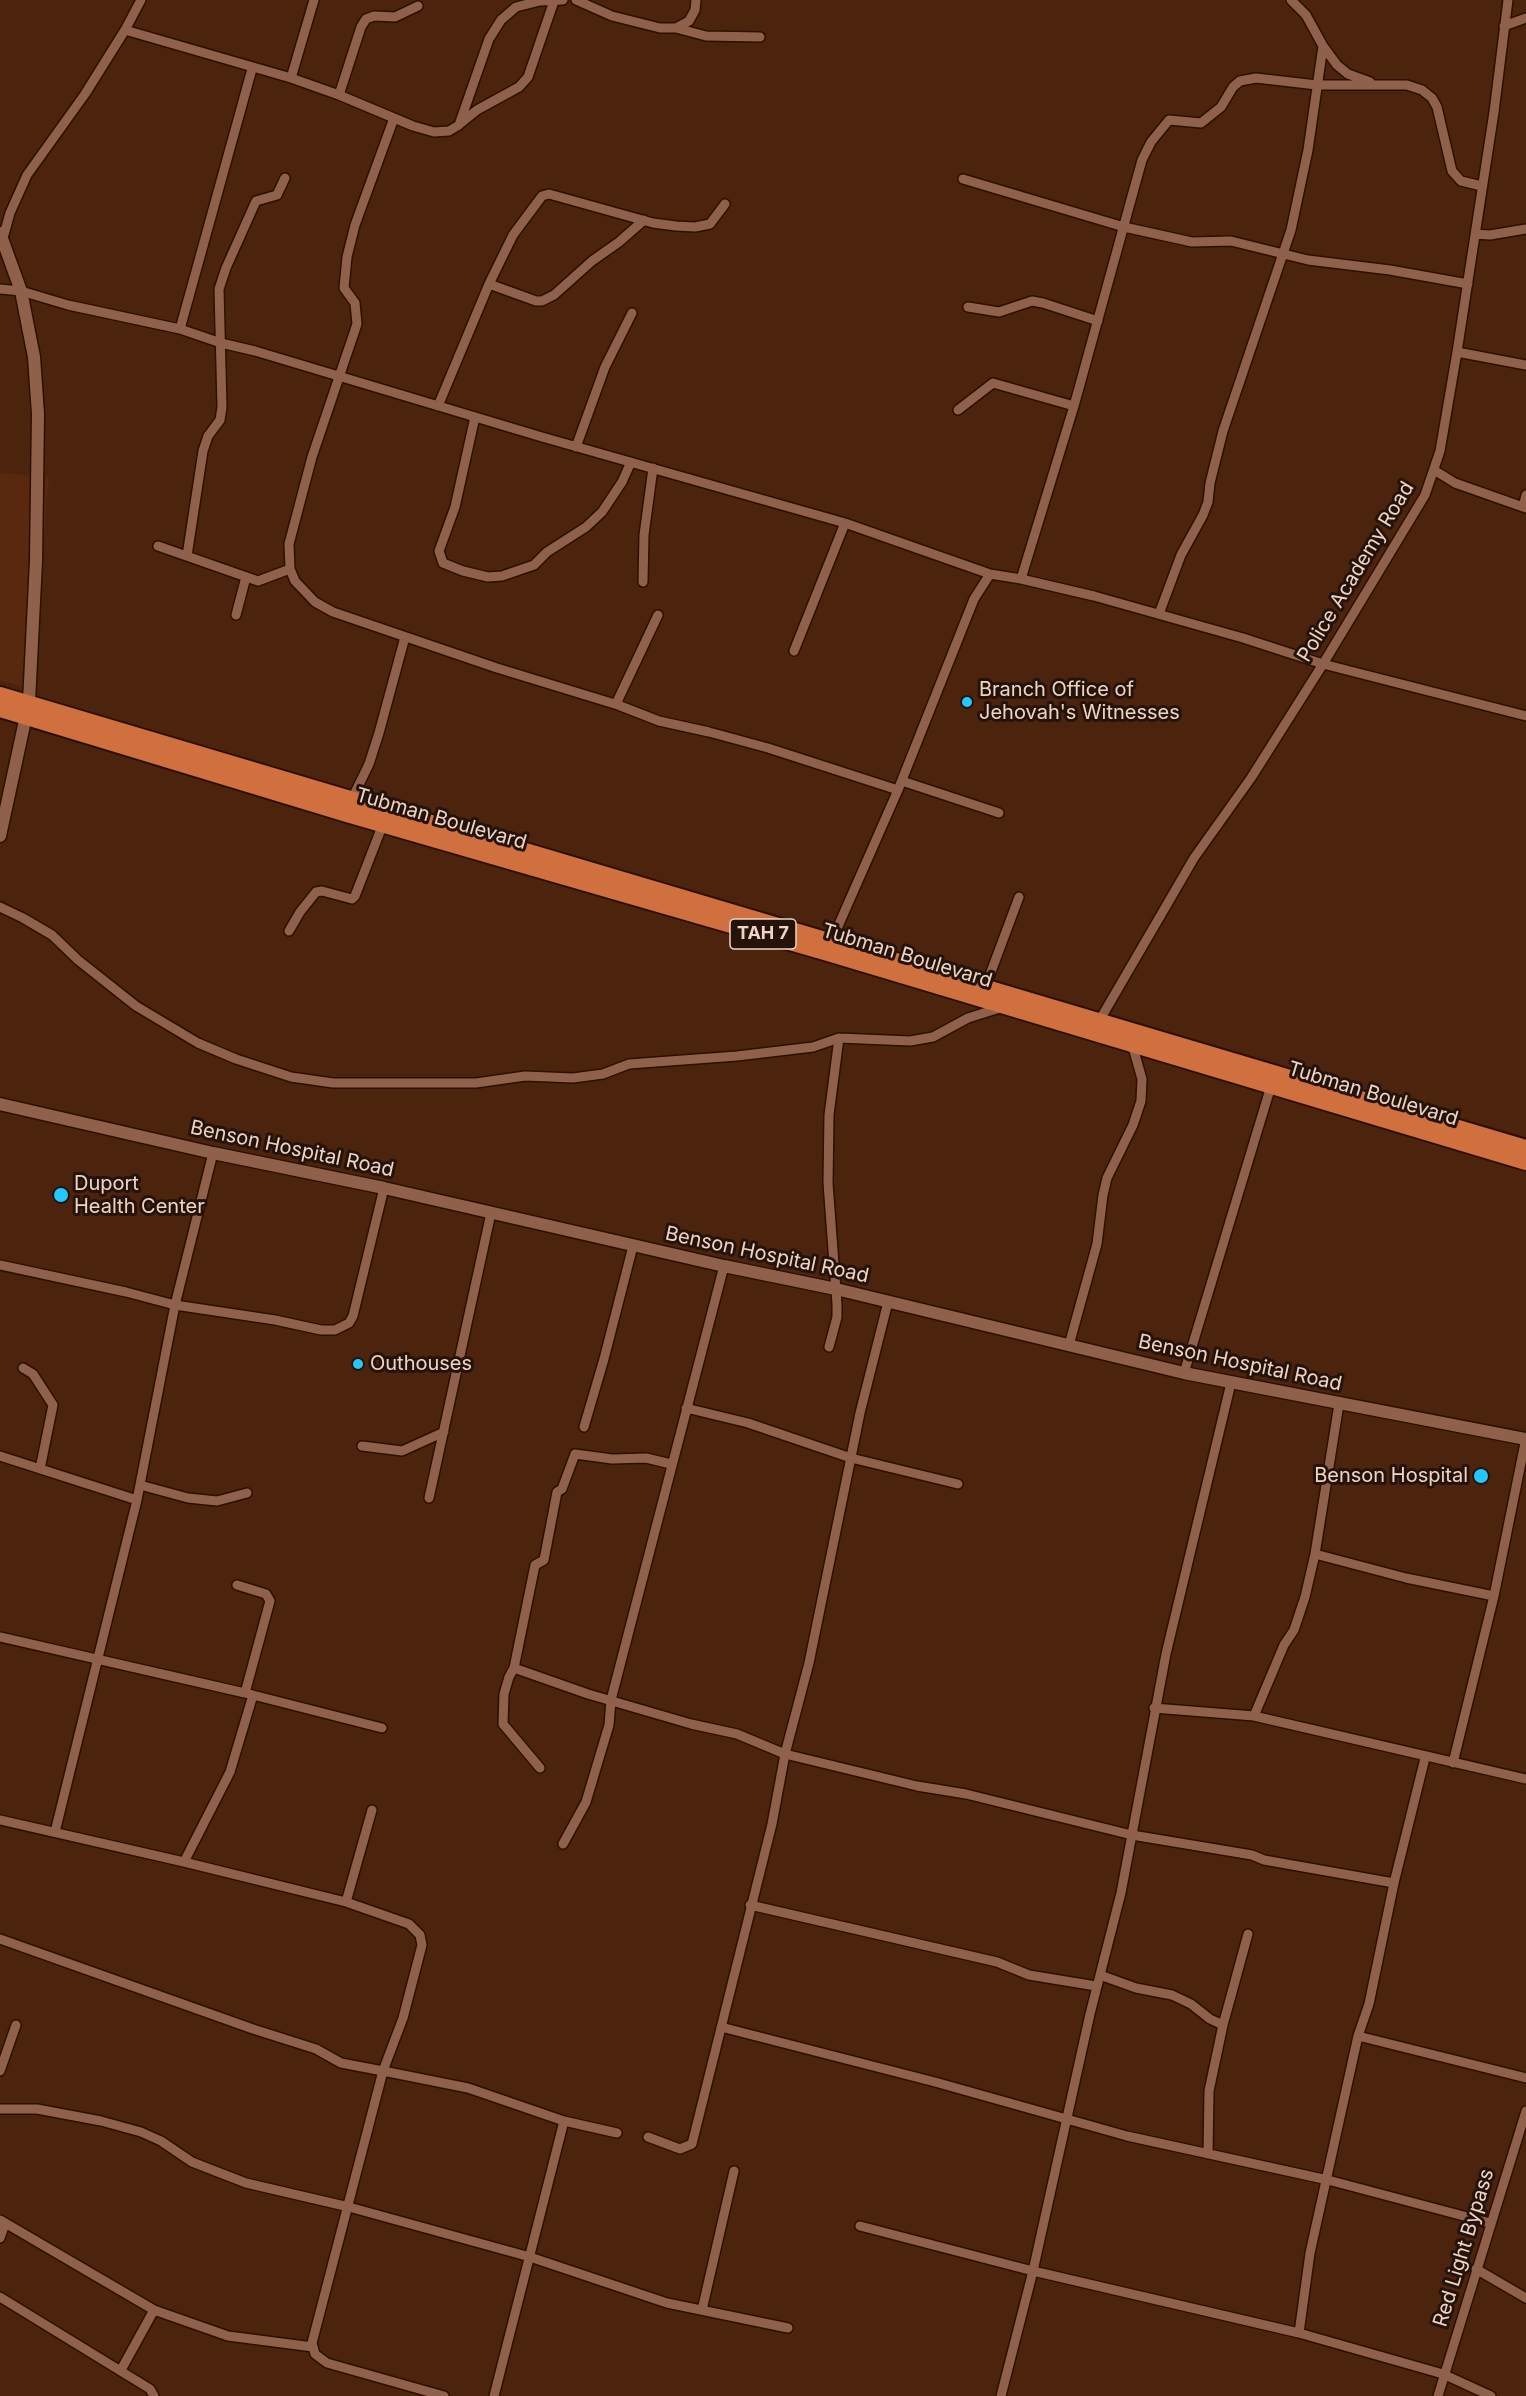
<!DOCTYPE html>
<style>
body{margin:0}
canvas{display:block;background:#4c240e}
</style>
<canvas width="1526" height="2396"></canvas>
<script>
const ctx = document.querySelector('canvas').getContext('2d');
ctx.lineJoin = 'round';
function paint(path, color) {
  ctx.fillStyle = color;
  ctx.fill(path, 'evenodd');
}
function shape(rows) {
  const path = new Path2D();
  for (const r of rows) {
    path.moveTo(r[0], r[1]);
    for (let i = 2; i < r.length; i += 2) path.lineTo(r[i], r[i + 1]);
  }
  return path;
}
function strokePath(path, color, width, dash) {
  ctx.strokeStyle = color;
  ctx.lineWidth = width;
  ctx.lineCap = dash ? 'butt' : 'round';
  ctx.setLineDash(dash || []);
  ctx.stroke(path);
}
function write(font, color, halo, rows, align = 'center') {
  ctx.font = font + ' Inter,sans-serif';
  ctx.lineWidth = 6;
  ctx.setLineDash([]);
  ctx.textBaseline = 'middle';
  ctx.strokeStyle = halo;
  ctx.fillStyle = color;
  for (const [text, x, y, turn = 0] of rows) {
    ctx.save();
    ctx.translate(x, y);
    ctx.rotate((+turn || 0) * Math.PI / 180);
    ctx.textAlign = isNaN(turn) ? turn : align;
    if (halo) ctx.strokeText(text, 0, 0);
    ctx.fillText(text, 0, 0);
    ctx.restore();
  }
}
paint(shape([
 [0,473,49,477,31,689,0,680]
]), '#58280f');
const minor = shape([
 [576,0,612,16,660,28,676,28,689,21,695,10,696,0],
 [1291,0,1306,15,1323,46,1337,65,1348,74,1370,82],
 [1504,26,1526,18],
 [676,28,706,36,760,37],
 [125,30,291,78,339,95,413,126,434,132,449,131,459,125,489,39,501,20,516,7,540,1,563,0],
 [291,78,314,0],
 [339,95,361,27,366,19,374,16,395,17,418,6],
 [394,118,355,225,347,257,344,288,355,303,357,324,312,457,289,544,290,569,295,581,315,602,333,612,497,668,618,705,659,721,709,732,768,748,898,790],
 [461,123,477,110,519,87,528,77,554,1],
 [963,179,1124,227,1192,242,1231,241,1308,260,1390,270,1468,284],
 [1475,234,1490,235,1526,229],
 [3,238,10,213,27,175,85,94,125,30,141,0],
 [489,284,536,301,542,301,554,295,592,261,619,242,644,220],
 [0,289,21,291,68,305,180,329,221,343,255,351,542,437,845,523,990,574,1021,579,1094,596,1243,638,1323,664,1526,716],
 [968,307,999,312,1032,301,1043,303,1098,321],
 [180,329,252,69],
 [1457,352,1526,365],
 [438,406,489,284,513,235,542,196,549,194,653,223,676,226,695,227,710,224,725,204],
 [958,410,993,383,1074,406],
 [475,417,455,507,439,551,443,563,463,571,488,577,502,576,534,565,547,552,586,527,602,512,622,482,631,462],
 [576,447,605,367,632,313],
 [1434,470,1455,483,1526,508],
 [1523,507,1526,495],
 [158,546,258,581,290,569],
 [187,556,203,451,208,436,220,420,222,407,219,289,226,268,256,201,277,195,285,178],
 [1021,579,1074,406,1142,160,1151,142,1169,120,1201,123,1221,107,1233,87,1240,81,1256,78,1317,85,1407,85,1422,90,1432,98,1437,107,1452,171,1461,181,1482,186],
 [643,582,644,535,653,468],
 [1159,614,1181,555,1203,515,1208,502,1210,483,1223,431,1291,230,1308,150,1323,46],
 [236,615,246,577],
 [794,651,845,523],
 [616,704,658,615],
 [902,781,999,813],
 [351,801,369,764,379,733,405,637],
 [0,907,23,918,52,935,78,960,136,1006,198,1043,236,1059,291,1077,333,1083,476,1083,525,1076,573,1078,603,1074,629,1064,737,1056,813,1047,839,1038,910,1041,933,1037,968,1018,1003,1007],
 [289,931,300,912,316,892,322,891,352,899,355,896,383,824],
 [832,940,898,790,974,599,990,574],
 [985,988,1019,897],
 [1098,1023,1194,858,1251,778,1323,664,1425,495,1440,451,1457,352,1494,112,1508,0],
 [0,1265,126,1292,175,1305,275,1320,321,1330,335,1330,349,1323,353,1316,384,1188],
 [1069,1345,1097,1244,1103,1195,1107,1178,1133,1125,1141,1101,1142,1079,1132,1044],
 [829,1347,837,1317,837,1304,828,1183,829,1115,839,1038],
 [23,1368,33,1374,53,1405,40,1469],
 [1184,1373,1271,1086],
 [686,1408,748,1423,851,1458,958,1484],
 [584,1427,604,1359,633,1246],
 [362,1446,402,1451,444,1432],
 [0,1456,137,1500,55,1832],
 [140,1485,188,1498,217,1501,247,1493],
 [429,1498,491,1213],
 [137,1500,175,1305,213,1153],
 [1315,1554,1406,1578,1494,1596],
 [237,1585,266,1594,270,1601,245,1693],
 [0,1637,245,1693,382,1728],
 [514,1668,588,1694,691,1724,737,1734,785,1754,917,1786,966,1794,1132,1835,1252,1855,1264,1860,1394,1883],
 [1154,1708,1254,1716,1526,1779],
 [1254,1716,1284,1645,1294,1630,1305,1597,1315,1554,1339,1404],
 [1453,1763,1494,1596,1526,1438],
 [540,1768,503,1724,504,1694,509,1677,514,1668,535,1565,544,1560,557,1492,562,1489,575,1454,612,1459,646,1458,671,1464],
 [0,1820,184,1862,346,1902,409,1924,420,1935,422,1945,403,2018,383,2071,468,2088,564,2121,617,2133],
 [563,1844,586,1802,609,1725,611,1700,724,1266],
 [184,1862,230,1772,253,1695],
 [346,1902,372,1810],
 [750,1905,997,1962,1029,1975,1096,1986],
 [0,1939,253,2029,316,2049,341,2063,383,2071,312,2343,315,2354,327,2363,444,2396],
 [1100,1975,1136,1988,1172,1995,1191,2004,1210,2019,1223,2025],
 [721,2027,935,2082,1127,2136,1328,2180,1490,2223],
 [1358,2036,1526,2078],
 [0,2071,16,2025],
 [0,2109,37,2109,101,2121,141,2132,161,2141,192,2162,246,2183,349,2207,530,2257,667,2303,788,2328],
 [648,2137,680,2149,692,2144,772,1824,785,1754,809,1663,860,1413,888,1302],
 [1208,2154,1209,2091,1223,2025,1248,1934],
 [0,2220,154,2310],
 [860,2226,1033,2271,1299,2333,1443,2374,1491,2396],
 [0,2238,5,2224],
 [1476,2269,1526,2298],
 [0,2297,150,2389,154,2396],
 [702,2310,734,2171],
 [1299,2333,1310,2253,1358,2036,1369,2004,1394,1883,1425,1758],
 [121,2370,154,2310,228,2336,313,2347,312,2343],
 [494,2396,564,2121],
 [1001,2396,1033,2271,1090,2014,1121,1893,1166,1654,1231,1383],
 [1438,2396,1526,2111]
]);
const tertiary = shape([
 [0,233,21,291,34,357,38,414,36,561,29,702,0,836],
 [0,1104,213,1153,384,1188,724,1266,836,1289,1184,1373,1526,1439]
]);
const trunk = shape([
 [0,695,1526,1148],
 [0,709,347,814,828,953,1526,1162]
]);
strokePath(minor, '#2c0f01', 12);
strokePath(tertiary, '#2c0f01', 15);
strokePath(trunk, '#2c0f01', 20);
strokePath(minor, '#8f614b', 9);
strokePath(tertiary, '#8f614b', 12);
strokePath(trunk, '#d0703e', 16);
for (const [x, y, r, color] of [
 [967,702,6,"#23c9fe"],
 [61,1195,8,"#23c9fe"],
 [358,1364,6,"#23c9fe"],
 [1481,1476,8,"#23c9fe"]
]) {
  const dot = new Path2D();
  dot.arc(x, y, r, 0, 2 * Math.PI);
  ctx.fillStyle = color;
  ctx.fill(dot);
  strokePath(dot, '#25130a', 2);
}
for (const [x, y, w] of [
 [763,934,66]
]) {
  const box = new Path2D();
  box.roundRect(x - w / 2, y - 15, w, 30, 4.5);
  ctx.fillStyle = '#25130a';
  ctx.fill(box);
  strokePath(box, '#eed4c7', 1.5);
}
write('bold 18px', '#eed4c7', null, [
 ["TAH 7",763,934]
]);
write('20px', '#eed4c7', '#25130a', [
 ["Police Academy Road",1356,572,-59],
 ["Tubman Boulevard",441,819,16],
 ["Tubman Boulevard",907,956,17],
 ["Tubman Boulevard",1373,1094,17],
 ["Benson Hospital Road",292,1149,12],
 ["Benson Hospital Road",767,1255,12],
 ["Benson Hospital Road",1240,1363,12],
 ["Red Light Bypass",1464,2248,-73]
]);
write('20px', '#eed4c7', '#25130a', [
 ["Branch Office of",979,690],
 ["Jehovah's Witnesses",979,713],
 ["Duport",74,1184],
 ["Health Center",74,1207],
 ["Outhouses",370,1364],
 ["Benson Hospital",1468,1476,"right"]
], 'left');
</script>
